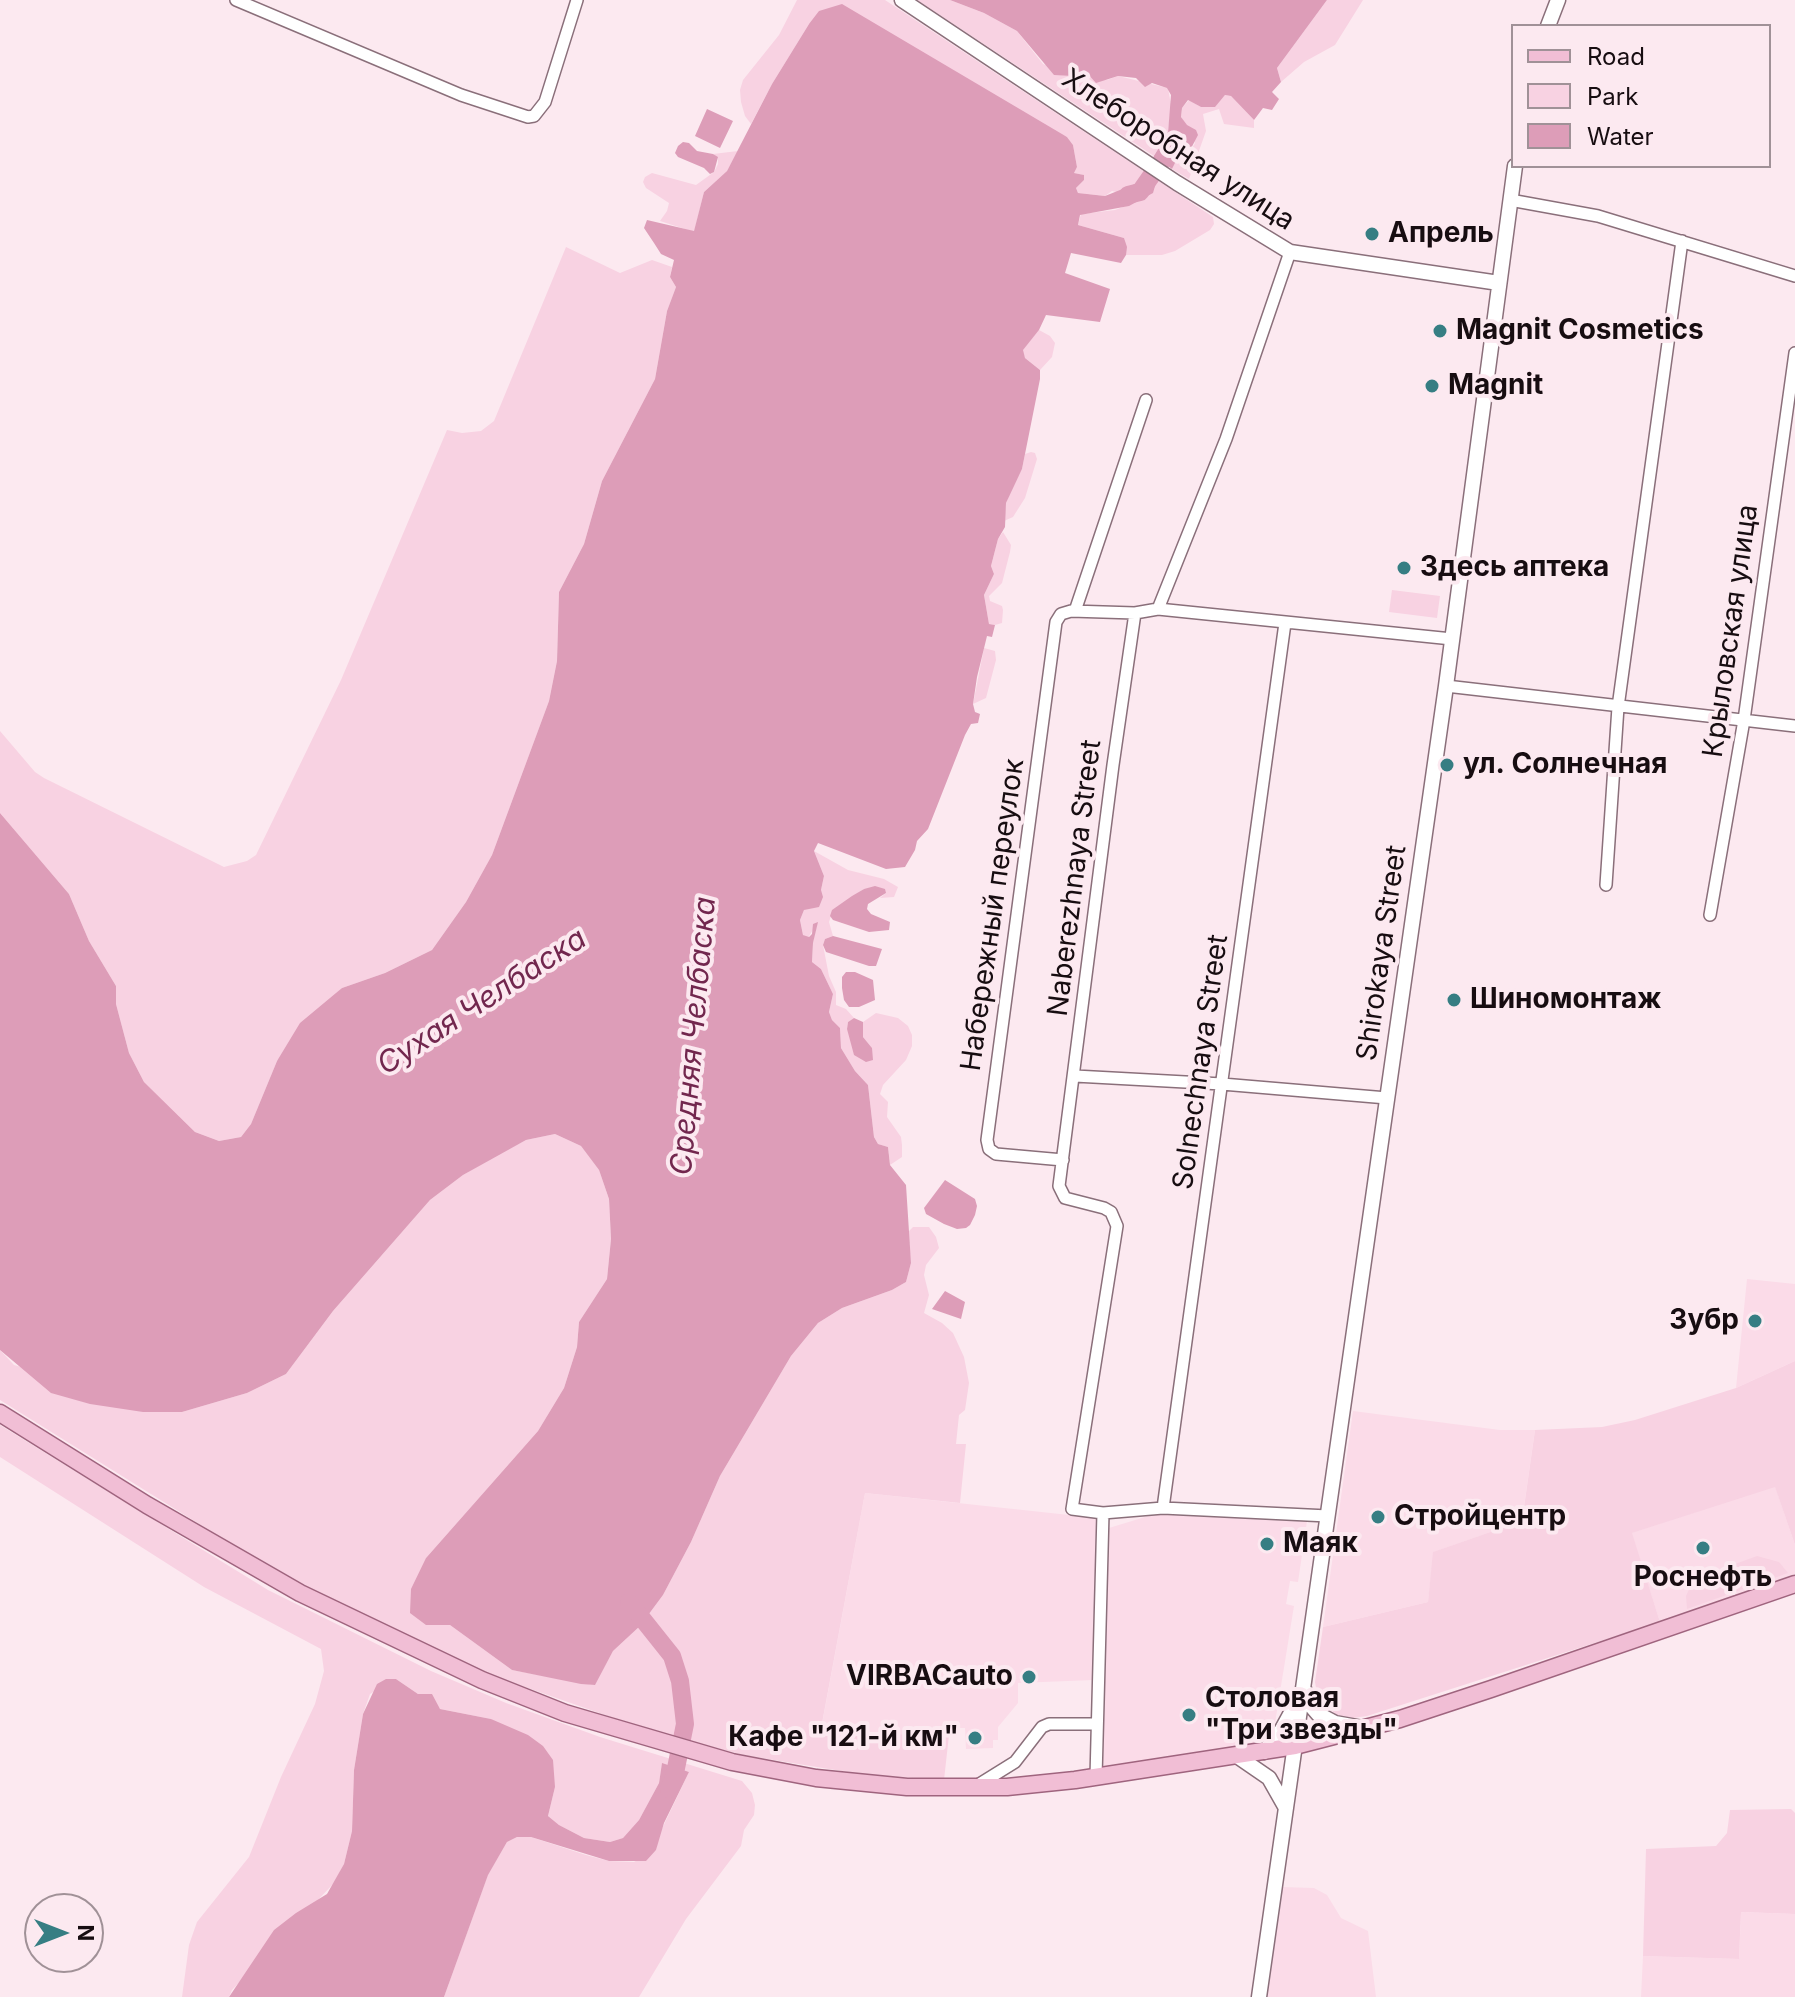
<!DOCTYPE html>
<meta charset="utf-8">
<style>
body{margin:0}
#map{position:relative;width:1795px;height:1997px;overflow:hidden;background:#fce9f0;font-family:Inter,sans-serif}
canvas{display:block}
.legend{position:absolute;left:1511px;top:24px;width:260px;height:144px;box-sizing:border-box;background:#fce9f0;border:2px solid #a09197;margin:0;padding:10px 14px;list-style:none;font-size:24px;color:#170d11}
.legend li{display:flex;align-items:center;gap:16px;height:40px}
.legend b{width:40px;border:2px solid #a09197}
.north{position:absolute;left:24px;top:1893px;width:80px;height:80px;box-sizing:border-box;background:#fce9f0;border:2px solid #a09197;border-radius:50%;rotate:90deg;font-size:22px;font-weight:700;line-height:32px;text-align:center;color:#170d11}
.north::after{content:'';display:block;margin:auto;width:28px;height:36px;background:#367e83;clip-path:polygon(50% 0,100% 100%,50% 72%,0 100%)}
</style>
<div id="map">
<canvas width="1795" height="1997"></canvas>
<ul class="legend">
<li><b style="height:10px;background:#f1bed5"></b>Road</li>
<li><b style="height:22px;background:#f8d2e2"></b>Park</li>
<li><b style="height:22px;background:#dd9db8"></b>Water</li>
</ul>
<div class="north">N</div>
</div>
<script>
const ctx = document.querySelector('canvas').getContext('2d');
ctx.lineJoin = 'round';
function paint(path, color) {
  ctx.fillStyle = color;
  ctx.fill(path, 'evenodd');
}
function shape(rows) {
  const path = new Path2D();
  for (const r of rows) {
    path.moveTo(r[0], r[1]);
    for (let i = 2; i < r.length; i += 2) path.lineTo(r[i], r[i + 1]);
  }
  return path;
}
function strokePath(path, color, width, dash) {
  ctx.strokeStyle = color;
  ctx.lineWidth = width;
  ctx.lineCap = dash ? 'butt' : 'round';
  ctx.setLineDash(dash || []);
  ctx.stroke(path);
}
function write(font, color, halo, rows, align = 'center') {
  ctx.font = font + ' Inter,sans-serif';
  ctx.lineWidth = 8;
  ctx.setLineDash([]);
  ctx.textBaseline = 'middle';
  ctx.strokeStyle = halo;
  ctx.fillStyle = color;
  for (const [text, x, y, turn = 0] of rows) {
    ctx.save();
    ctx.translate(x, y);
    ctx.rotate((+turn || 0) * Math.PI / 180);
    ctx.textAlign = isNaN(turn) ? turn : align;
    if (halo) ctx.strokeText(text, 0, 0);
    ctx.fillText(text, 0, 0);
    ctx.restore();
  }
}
paint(shape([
 [1747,1279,1795,1284,1795,1361,1736,1388],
 [1353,1411,1500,1430,1535,1430,1522,1521,1434,1552,1428,1602,1323,1627],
 [1775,1486,1795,1545,1795,1574,1660,1622,1631,1533],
 [865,1493,1097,1518,1093,1680,1018,1683,1018,1703,998,1727,998,1740,993,1740,993,1748,966,1749,965,1728,949,1728,949,1735,820,1735],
 [1158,1513,1307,1521,1298,1582,1290,1581,1286,1604,1294,1606,1274,1729,1265,1744,1101,1766,1109,1528],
 [1281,1887,1314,1888,1327,1895,1341,1918,1368,1931,1376,1997,1265,1997],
 [1741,1912,1795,1914,1795,1997,1641,1997,1643,1956,1739,1959]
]), '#fbdbe8');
paint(shape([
 [797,0,885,0,1213,217,1214,224,1210,230,1175,251,1162,255,1126,255,1124,238,1078,225,1081,214,1115,210,1144,199,1112,191,1105,196,1078,193,1076,188,1084,180,1083,175,1074,173,1077,167,1073,145,1067,137,809,24,772,84,751,124,745,116,741,102,740,90,743,80,779,35],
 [917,0,950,0,984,13,1017,31,1043,64,1073,76,1087,73,1107,80,1118,76,1168,88,1171,105,1168,133,1163,143,1154,156],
 [1327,0,1363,0,1335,45,1304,62,1281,82,1277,68],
 [1225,95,1231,96,1254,120,1254,128,1224,124,1219,109,1203,114,1206,131,1189,179,1172,169,1176,161,1187,157,1195,143,1181,117,1182,108,1189,100,1201,107,1214,107],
 [738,151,727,171,704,192,694,232,660,221,667,211,669,203,646,188,643,182,645,177,652,173,696,185,714,172,718,164,718,158,713,154],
 [566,247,620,273,652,260,672,267,670,277,676,287,667,311,655,379,602,481,584,544,559,592,557,661,549,701,492,855,466,902,432,950,385,973,342,988,277,1061,251,1124,241,1137,219,1141,195,1132,144,1082,129,1053,116,1004,116,986,89,941,69,894,0,813,0,731,35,772,44,778,224,867,247,861,256,855,341,680,447,430,462,433,481,431,494,421],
 [1039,330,1050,336,1055,343,1052,357,1040,370,1025,358,1022,350],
 [1031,452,1035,453,1037,459,1025,498,1013,517,1004,521,1006,503,1011,490,1022,469,1025,454],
 [1003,532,1011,545,1010,552,1002,583,989,596,990,601,1002,606,1003,610,1002,623,995,625,989,624,984,595,994,574,991,566,998,539],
 [1392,590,1440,596,1437,618,1389,612],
 [984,648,995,651,996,660,986,698,973,704],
 [814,851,848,870,884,879,898,887,894,897,880,898,886,893,864,889,833,910,829,922,833,936,825,939,823,945,829,976,836,992,836,1005,846,1009,854,1018,848,1022,847,1029,872,1048,863,1037,863,1022,876,1013,898,1018,908,1026,912,1035,912,1046,906,1060,883,1085,880,1094,888,1102,887,1117,901,1137,902,1145,902,1157,890,1165,888,1147,878,1144,874,1137,868,1085,855,1071,841,1048,840,1028,832,1020,829,1012,833,994,821,969,812,962,813,943,817,923,808,938,803,935,800,920,804,910,821,890,824,876],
 [555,1134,581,1146,599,1170,609,1199,611,1239,607,1279,579,1322,577,1347,564,1388,538,1431,426,1558,426,1625,450,1625,512,1670,594,1685,613,1651,640,1626,663,1595,691,1542,720,1476,791,1356,818,1323,842,1308,892,1290,906,1282,911,1263,908,1232,913,1227,929,1227,936,1237,939,1248,926,1265,924,1275,929,1295,924,1313,942,1323,953,1333,964,1357,969,1383,965,1410,959,1415,956,1444,966,1444,960,1503,865,1493,820,1734,949,1735,944,1780,866,1775,743,1755,648,1730,482,1672,341,1606,212,1532,0,1400,0,1350,14,1365,182,1412,247,1393,286,1374,333,1311,430,1200,463,1175,497,1155,526,1140],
 [1795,1361,1795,1545,1775,1487,1632,1533,1660,1622,1367,1716,1346,1719,1338,1716,1318,1699,1315,1682,1323,1627,1428,1602,1433,1552,1522,1521,1535,1430,1602,1427,1635,1420,1736,1388],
 [0,1425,268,1590,431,1671,506,1703,600,1737,742,1781,752,1793,755,1805,754,1815,744,1830,741,1846,686,1919,639,1997,444,1997,488,1874,507,1842,517,1837,531,1837,586,1855,609,1861,634,1862,656,1850,658,1837,689,1772,662,1764,659,1783,639,1820,623,1838,610,1842,584,1838,559,1825,548,1816,555,1787,491,1719,440,1709,396,1679,370,1694,363,1714,354,1770,352,1831,344,1864,335,1882,232,1990,229,1997,182,1997,189,1945,197,1922,249,1857,281,1777,315,1704,324,1671,321,1649,204,1587,0,1457],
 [1757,1556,1779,1562,1788,1573,1687,1609,1686,1596,1694,1579],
 [1791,1809,1795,1813,1795,1914,1741,1912,1739,1959,1643,1956,1646,1849,1716,1846,1727,1833,1730,1810]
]), '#f8d2e2');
paint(shape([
 [950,0,1327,0,1277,68,1281,82,1272,92,1279,99,1272,110,1263,108,1254,120,1231,96,1225,95,1215,107,1201,107,1188,100,1182,108,1181,117,1187,125,1196,130,1198,135,1186,158,1176,161,1172,169,1154,156,1168,133,1171,95,1167,88,1152,83,1145,87,1136,78,1118,76,1096,83,1087,73,1073,76,1054,75,1017,31,984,13],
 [842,4,1067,137,1073,145,1077,167,1074,173,1084,175,1084,180,1076,188,1078,193,1105,196,1135,184,1155,186,1153,193,1129,206,1080,215,1078,225,1124,238,1127,247,1126,255,1121,263,1071,253,1065,273,1110,289,1100,322,1046,315,1039,330,1023,350,1025,358,1040,370,1040,379,1022,469,1006,503,1005,527,998,539,991,566,994,574,984,595,989,624,995,625,992,637,987,636,977,677,973,704,975,712,980,714,978,723,971,724,965,735,928,829,917,841,915,850,905,867,886,869,818,843,814,851,824,876,821,890,823,897,819,907,804,910,800,920,803,935,809,937,812,934,813,924,818,922,813,943,812,962,821,969,833,994,829,1012,832,1020,840,1028,841,1048,855,1071,868,1085,874,1137,878,1144,888,1147,890,1165,906,1185,911,1263,906,1282,892,1290,842,1308,818,1323,791,1356,720,1476,691,1542,663,1595,640,1626,613,1651,595,1685,581,1684,512,1670,450,1625,426,1625,410,1613,411,1589,426,1558,538,1431,564,1388,577,1347,579,1322,607,1279,611,1239,609,1199,599,1170,581,1146,555,1134,526,1140,463,1175,430,1200,333,1311,286,1374,247,1393,182,1412,143,1412,90,1404,51,1393,0,1350,0,813,69,894,89,941,116,986,116,1004,129,1053,144,1082,195,1132,219,1141,241,1137,251,1124,277,1061,300,1023,342,988,385,973,432,950,466,902,492,855,549,701,557,661,559,592,584,544,602,481,655,379,667,311,676,287,670,277,674,260,661,254,654,243,644,228,647,220,694,231,704,192,727,171,772,84,809,24,819,11],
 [707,109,733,121,720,148,695,136],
 [683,142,689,143,697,151,713,154,718,157,714,172,710,174,704,168,678,157,675,153,678,146],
 [875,886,885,889,886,893,868,904,867,909,871,914,890,922,889,930,869,932,833,920,830,916,832,910,852,896,864,889],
 [833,936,882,949,876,966,869,966,826,952,823,945,825,939],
 [846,972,855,972,873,980,875,1000,859,1007,849,1007,844,1000,842,988,842,977],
 [854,1018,863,1022,863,1037,872,1048,873,1060,866,1062,854,1055,847,1029,848,1022],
 [945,1180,975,1199,977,1206,975,1215,970,1225,966,1228,957,1229,944,1224,926,1214,924,1208],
 [945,1291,965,1302,961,1319,932,1309],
 [386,1679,396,1679,418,1694,432,1694,440,1709,491,1719,528,1735,543,1746,553,1760,555,1787,548,1816,559,1825,584,1838,610,1842,623,1838,639,1820,659,1783,662,1763,689,1772,664,1823,656,1850,646,1861,609,1861,531,1837,517,1837,507,1842,488,1875,444,1997,229,1997,274,1930,296,1913,327,1894,344,1864,352,1831,354,1770,363,1714,377,1684]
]), '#dd9db8');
strokePath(shape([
 [1128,195,1140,192,1170,149,1172,140],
 [629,1602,672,1656,680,1681,685,1724,674,1778,669,1789]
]), '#dd9db8', 18);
const minor = shape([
 [236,0,461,95,528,117,534,116,545,102,577,0],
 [1510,200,1598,216,1795,276],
 [1290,252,1226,439,1158,609,1135,613,1113,765,1059,1186,1065,1198,1104,1208,1111,1212,1117,1226,1072,1509,1103,1513,1163,1508,1328,1516],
 [1158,609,1452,639],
 [1075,611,1146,400],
 [1446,686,1795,726],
 [1606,885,1618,707,1682,241],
 [1710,915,1744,720,1795,353],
 [1075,1076,1222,1084,1387,1098],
 [1063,1160,996,1154,989,1149,987,1140,1056,622,1061,614,1071,611,1135,613],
 [1163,1508,1285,623],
 [1096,1777,1103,1513],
 [978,1785,1015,1762,1042,1727,1049,1724,1097,1724]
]);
const tertiary = shape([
 [902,0,1177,183,1290,252,1499,283],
 [1548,26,1558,0],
 [1305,1691,1312,1707,1318,1714,1335,1723,1363,1728],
 [1264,1752,1281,1731,1299,1698],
 [1237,1756,1269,1778,1286,1808],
 [1259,1997,1446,686,1515,166]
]);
const primary = shape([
 [0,1413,147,1505,300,1593,482,1680,565,1713,732,1762,816,1778,907,1787,1007,1787,1075,1780,1295,1746,1400,1719,1491,1689,1795,1584]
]);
strokePath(minor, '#8a6f7a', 14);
strokePath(tertiary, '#8a6f7a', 17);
strokePath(primary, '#9f647e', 19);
strokePath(minor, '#fff', 11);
strokePath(tertiary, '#fff', 14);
strokePath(primary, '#f1bed5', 16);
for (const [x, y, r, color] of [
 [1372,234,8,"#367e83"],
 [1440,331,8,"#367e83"],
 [1432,386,8,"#367e83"],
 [1404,568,8,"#367e83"],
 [1447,765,8,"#367e83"],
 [1454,1000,8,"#367e83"],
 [1755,1321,8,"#367e83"],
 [1378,1517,8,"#367e83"],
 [1267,1544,8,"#367e83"],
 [1703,1548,8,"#367e83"],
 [1029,1677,8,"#367e83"],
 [1189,1715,8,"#367e83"],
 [975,1738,8,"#367e83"]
]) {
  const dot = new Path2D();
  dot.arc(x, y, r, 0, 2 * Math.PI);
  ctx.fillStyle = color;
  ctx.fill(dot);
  strokePath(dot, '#fce9f0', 3);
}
write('28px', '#170d11', '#fce9f0', [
 ["Хлеборобная улица",1178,150,33],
 ["Крыловская улица",1731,631,-82],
 ["Naberezhnaya Street",1075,878,-83],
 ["Набережный переулок",993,915,-82],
 ["Shirokaya Street",1382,953,-82],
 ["Solnechnaya Street",1201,1062,-82]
]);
write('bold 28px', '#170d11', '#fce9f0', [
 ["Апрель",1388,234],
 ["Magnit Cosmetics",1456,331],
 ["Magnit",1448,386],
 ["Здесь аптека",1420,568],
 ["ул. Солнечная",1463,765],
 ["Шиномонтаж",1470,1000],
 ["Зубр",1739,1321,"right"],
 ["Стройцентр",1394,1517],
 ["Маяк",1283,1544],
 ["Роснефть",1703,1578,"center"],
 ["VIRBACauto",1013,1677,"right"],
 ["Столовая",1205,1699],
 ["\"Три звезды\"",1205,1731],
 ["Кафе \"121-й км\"",959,1738,"right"]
], 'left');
write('italic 30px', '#72274e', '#fce9f0', [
 ["Сухая Челбаска",482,1002,-33],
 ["Средняя Челбаска",694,1036,-85]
]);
</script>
